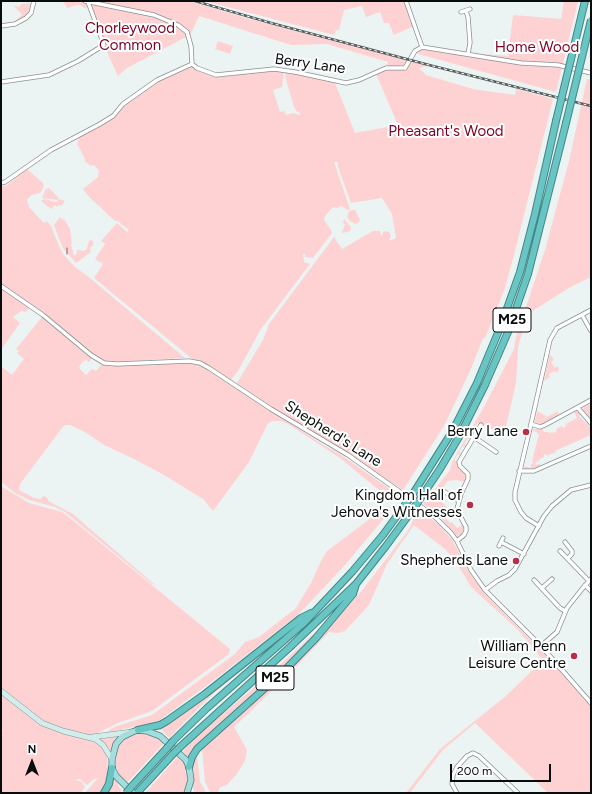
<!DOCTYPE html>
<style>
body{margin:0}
#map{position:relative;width:592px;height:794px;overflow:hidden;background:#ebf4f3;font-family:Figtree,sans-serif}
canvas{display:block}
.frame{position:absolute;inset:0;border:2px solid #090c0c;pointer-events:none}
.north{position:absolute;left:12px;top:742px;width:40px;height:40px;-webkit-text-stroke:3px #fff;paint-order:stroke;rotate:0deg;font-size:11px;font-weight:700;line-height:16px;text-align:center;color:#090c0c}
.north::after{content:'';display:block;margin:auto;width:14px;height:18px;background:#090c0c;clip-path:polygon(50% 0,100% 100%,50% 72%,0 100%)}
.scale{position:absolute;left:450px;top:764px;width:101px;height:18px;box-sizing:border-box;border:2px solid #090c0c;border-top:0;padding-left:5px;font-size:12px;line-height:14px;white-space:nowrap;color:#090c0c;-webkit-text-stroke:3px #fff;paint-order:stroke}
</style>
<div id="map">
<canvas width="592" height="794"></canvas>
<div class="frame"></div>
<div class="north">N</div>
<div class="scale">200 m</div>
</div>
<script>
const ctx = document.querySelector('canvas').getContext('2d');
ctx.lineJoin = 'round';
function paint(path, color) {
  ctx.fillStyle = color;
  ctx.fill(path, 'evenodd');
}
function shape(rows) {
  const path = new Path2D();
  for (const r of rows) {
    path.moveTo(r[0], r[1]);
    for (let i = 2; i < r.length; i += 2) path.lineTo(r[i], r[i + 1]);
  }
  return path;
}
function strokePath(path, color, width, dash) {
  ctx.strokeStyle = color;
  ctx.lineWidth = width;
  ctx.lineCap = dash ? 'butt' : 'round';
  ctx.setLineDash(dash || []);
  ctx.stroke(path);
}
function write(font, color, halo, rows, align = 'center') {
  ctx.font = font + ' Figtree,sans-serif';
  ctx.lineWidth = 4;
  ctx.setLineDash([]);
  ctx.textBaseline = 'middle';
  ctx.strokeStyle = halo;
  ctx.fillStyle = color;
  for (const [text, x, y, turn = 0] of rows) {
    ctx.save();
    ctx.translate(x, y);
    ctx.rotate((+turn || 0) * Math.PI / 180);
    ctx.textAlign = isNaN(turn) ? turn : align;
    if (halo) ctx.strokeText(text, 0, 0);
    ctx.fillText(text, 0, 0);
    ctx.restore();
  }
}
paint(shape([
 [63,1,80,1,85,2,88,7,84,8,81,5,77,5,67,8],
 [93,1,189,1,246,18,428,66,419,68,426,75,473,89,515,95,516,89,553,99,515,251,505,288,485,338,483,338,471,369,444,426,403,490,354,458,272,407,237,383,263,340,269,324,334,237,342,249,373,231,380,231,381,236,384,231,389,232,391,236,389,241,396,238,392,214,382,198,351,203,338,167,338,162,334,162,350,209,347,210,342,206,337,208,333,207,325,216,324,220,331,230,332,233,313,258,305,257,305,254,303,254,304,262,310,264,261,329,238,371,231,380,199,361,191,358,94,278,103,264,95,259,105,244,113,249,101,241,117,223,127,232,129,230,119,222,114,220,99,206,90,198,83,189,98,177,99,171,94,165,92,166,85,162,84,157,77,144,80,136,105,124,119,112,123,106,157,81,192,66,205,73,222,77,275,70,284,72,282,87,273,90,280,112,284,111,286,115,293,113,300,115,299,111,297,112,294,107,286,80,285,75,288,72,335,83,355,133,398,125,376,74,377,69,387,66,388,62,327,44,291,45,199,16,189,38,184,38,127,68,118,76,105,48,105,41,92,11,91,5,149,13],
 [205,1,405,1,414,26,394,35,389,23,384,23,380,12,366,17,362,6,344,10,339,30,336,30,334,35],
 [564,1,578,1,556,92,418,54,421,49,508,56,513,15,561,19],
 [29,3,31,5,29,11,25,16,15,21,22,15,13,5,19,7,21,4],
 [218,41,233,46,230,54,215,49],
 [587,79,591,80,591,277,569,288,531,312,520,339,518,349,516,383,504,436,481,423,478,423,474,428,476,430,475,432,472,431,469,436,471,437,470,439,468,438,464,444,466,445,465,447,463,446,459,452,461,453,460,455,458,454,454,460,457,462,458,467,465,474,466,482,456,480,447,481,438,498,447,507,444,512,442,511,444,513,443,515,450,523,452,522,457,528,462,525,464,529,462,533,457,536,436,513,423,504,450,470,452,462,485,405,514,349,516,337,545,250,569,161],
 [27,169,44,184,43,188,40,193,32,195,27,199,29,207,44,223,47,221,51,226,59,246,63,254,75,267,90,278,185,358,110,362,102,360,84,348,36,307,10,291,1,283,1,186,6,186],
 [49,188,59,198,58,200,42,198,46,189],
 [44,199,56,202,60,199,65,201,61,206,59,205,57,207,55,205,51,209,41,201],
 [353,210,355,210,360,220,358,223,355,224,350,221,347,217,349,211],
 [60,217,63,220,64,219,70,229,72,243,71,244,74,256,77,253,77,250,84,251,87,249,88,244,90,240,93,241,93,245,90,248,91,252,76,263,63,248,58,236,54,225],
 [344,219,351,227,350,231,343,233,342,232,345,225,343,222],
 [1,287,29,308,26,312,21,311,13,317,20,323,1,350],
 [42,317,92,359,89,362,86,360,82,362,79,368,86,375,92,369,96,371,101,365,191,362,200,365,325,446,338,453,397,494,393,499,391,499,386,496,340,458,288,424,281,421,273,421,268,423,249,462,213,511,203,499,164,475,134,459,104,445,85,432,70,425,65,425,62,428,20,484,19,490,34,498,41,499,42,497,45,496,48,499,48,501,73,514,155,585,152,584,65,512,55,507,29,500,15,493,1,482,1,366,12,375,24,359,17,353,19,351,16,349],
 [550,354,554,360,551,362,555,368,558,366,559,369,557,373,555,371,549,374,550,377,544,381],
 [589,404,591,408,591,419,583,410,584,407],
 [537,411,546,416,543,419,558,411,559,416,542,425,540,425,535,423,535,421],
 [577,411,581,414,579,416,586,423,588,422,589,424,588,425,591,428,591,435,555,451,556,452,548,455,548,457,546,454,544,455,544,457,540,459,540,460,535,463,536,465,540,464,540,466,530,470,524,469,525,466,531,468,531,464,533,464,532,462,534,461,532,461,533,458,535,458,533,457,539,434,537,434,537,432,533,431,533,429,543,429,544,432,548,432,549,433,552,432,553,433,557,431,556,429,562,426,563,428,565,427,566,425,566,424,577,418,574,412],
 [1,486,29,503,62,512,70,518,230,649,229,654,152,711,118,723,94,735,84,735,64,729,50,724,37,717,1,689],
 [387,506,391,510,345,565,300,613,218,677,160,720,153,723,105,733,114,727,152,715,235,654,245,642,259,637,296,608,311,583,321,561,327,551],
 [419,509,438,524,453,541,468,571,483,592,549,659,591,706,591,793,548,793,475,723,443,750,410,793,406,793,440,749,507,695,542,661,537,652,516,628,471,587,455,560,445,549,414,525,387,564,369,605,345,631,338,633,329,632,286,677,234,727,247,750,245,761,236,775,227,785,220,787,218,792,210,792,205,782,202,748,284,675,327,630,360,593,407,532,411,525,412,522],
 [325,623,286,666,211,733,189,760,183,751,198,735,271,673],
 [260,654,212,695,169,738,162,730,155,730,153,729],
 [1,693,42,724,87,738,102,748,107,755,108,775,105,786,100,793,85,793,98,778,94,779,87,785,80,779,75,780,82,782,85,787,81,793,1,793,1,733,6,729,1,732],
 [145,732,153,734,165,742,127,783,120,776,117,770,115,760,115,753,119,744,125,738,131,734],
 [120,736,113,746,111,751,107,746,98,740],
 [179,755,186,763,189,782,184,793,145,793],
 [197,755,200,782,204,788,205,793,195,793,193,788,191,766,193,757],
 [114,776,119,783,118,786,122,790,119,793,107,793]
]), '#fed2d3');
strokePath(shape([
 [67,248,67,254]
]), '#96555a', 1);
const street = shape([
 [85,1,154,15,178,25,187,32,191,46,192,64],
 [406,1,422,47],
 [466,11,468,17,470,43,468,54],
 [461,12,470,9],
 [1,26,15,24,26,18,31,13,34,1],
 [1,82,49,75,78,61,104,45,88,2],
 [1,183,5,182,51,150,100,124,113,116,123,104,157,80,192,64,197,68,216,75,274,69,295,72,346,83,359,80,386,68,405,68,415,51,422,47,521,63,558,65,591,73],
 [1,286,43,315,91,355,104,363,117,364,189,361,200,363,209,368,271,409,348,455,427,511,435,517,451,533,457,541,471,570,485,590,541,646,591,703],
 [582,315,591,331],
 [578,408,591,423],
 [531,424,540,427,545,425,591,400],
 [474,437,496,452],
 [519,471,534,471,591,446],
 [445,492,459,501],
 [539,526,526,518,521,512,515,500,515,492,531,424,550,340,557,328,591,310],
 [457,541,464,535,466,531,466,527,458,512,457,509,461,494,468,479,468,474,460,466,459,462,481,425],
 [501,542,524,554],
 [565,542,572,551,572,554,568,558],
 [499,546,503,538],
 [560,551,589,581],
 [534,580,560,608,565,611],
 [585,585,591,591],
 [542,588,552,579],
 [485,590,497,581,509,575,515,569,544,516,552,506,571,490,591,485],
 [541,646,557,632,567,608,582,589,591,579],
 [457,793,452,784,453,775,457,767,467,756,473,753,479,756,518,793]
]);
const secondary = shape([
 [1,691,42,723,63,731,95,739,103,745,112,759],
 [92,737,132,732]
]);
const primary = shape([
 [133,793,116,776,112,768,112,759,116,744,122,737,132,732,138,730,147,731,160,736,186,760,189,767,191,780,187,793]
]);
const highway = shape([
 [411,497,452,432,477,383,500,328,520,272,535,214,556,121],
 [418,502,440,469,459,437,485,385,508,332,528,274,566,123],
 [138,730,160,725,167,721,205,694,301,618,311,613],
 [174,740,207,708,305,622,352,572,383,535,407,502],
 [180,747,290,647,356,584,386,546,414,508],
 [189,767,192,757,197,749,284,671,316,638,353,594,356,584],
 [132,786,167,748],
 [104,793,109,784,112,768],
 [137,793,173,754]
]);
strokePath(street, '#899191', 5);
strokePath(secondary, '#899191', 6);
strokePath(primary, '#468584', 7);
strokePath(highway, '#468584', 8);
strokePath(street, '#fff', 3.5);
strokePath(secondary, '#d1eeed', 5);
strokePath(primary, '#a4dddc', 5.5);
strokePath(highway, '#67c6c4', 6);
const rail = shape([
 [195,1,271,23,429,65,591,106]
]);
strokePath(rail, '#565b5b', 2.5);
strokePath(rail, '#fff', 1, [3]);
const highwayBridge = shape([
 [556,121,585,1],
 [566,123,591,20],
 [407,502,411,497],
 [414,508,418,502],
 [167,748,174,740],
 [173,754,180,747],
 [126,793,132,786]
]);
strokePath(highwayBridge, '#468584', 8, []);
strokePath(highwayBridge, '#67c6c4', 6);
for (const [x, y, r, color] of [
 [526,432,4,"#bd2c46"],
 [470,505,4,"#bd2c46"],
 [516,561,4,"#bd2c46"],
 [574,656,4,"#bd2c46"]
]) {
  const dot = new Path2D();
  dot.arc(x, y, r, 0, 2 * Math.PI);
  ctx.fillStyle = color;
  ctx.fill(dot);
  strokePath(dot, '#fff', 1.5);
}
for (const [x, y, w] of [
 [512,320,38],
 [275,678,38]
]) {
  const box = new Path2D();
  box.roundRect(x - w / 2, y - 12, w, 24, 3);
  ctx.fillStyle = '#fff';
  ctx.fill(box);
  strokePath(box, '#090c0c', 1);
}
write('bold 14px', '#090c0c', null, [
 ["M25",512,320],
 ["M25",275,678]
]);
write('15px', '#7d0224', '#fff', [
 ["Chorleywood",130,29],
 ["Common",130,46],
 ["Home Wood",537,48],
 ["Pheasant's Wood",446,132]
]);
write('15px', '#090c0c', '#fff', [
 ["Berry Lane",310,64,8],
 ["Shepherd's Lane",333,434,32]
]);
write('15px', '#090c0c', '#fff', [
 ["Berry Lane",518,432],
 ["Kingdom Hall of",462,496],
 ["Jehova's Witnesses",462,513],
 ["Shepherds Lane",508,561],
 ["William Penn",566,647],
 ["Leisure Centre",566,664]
], 'right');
</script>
